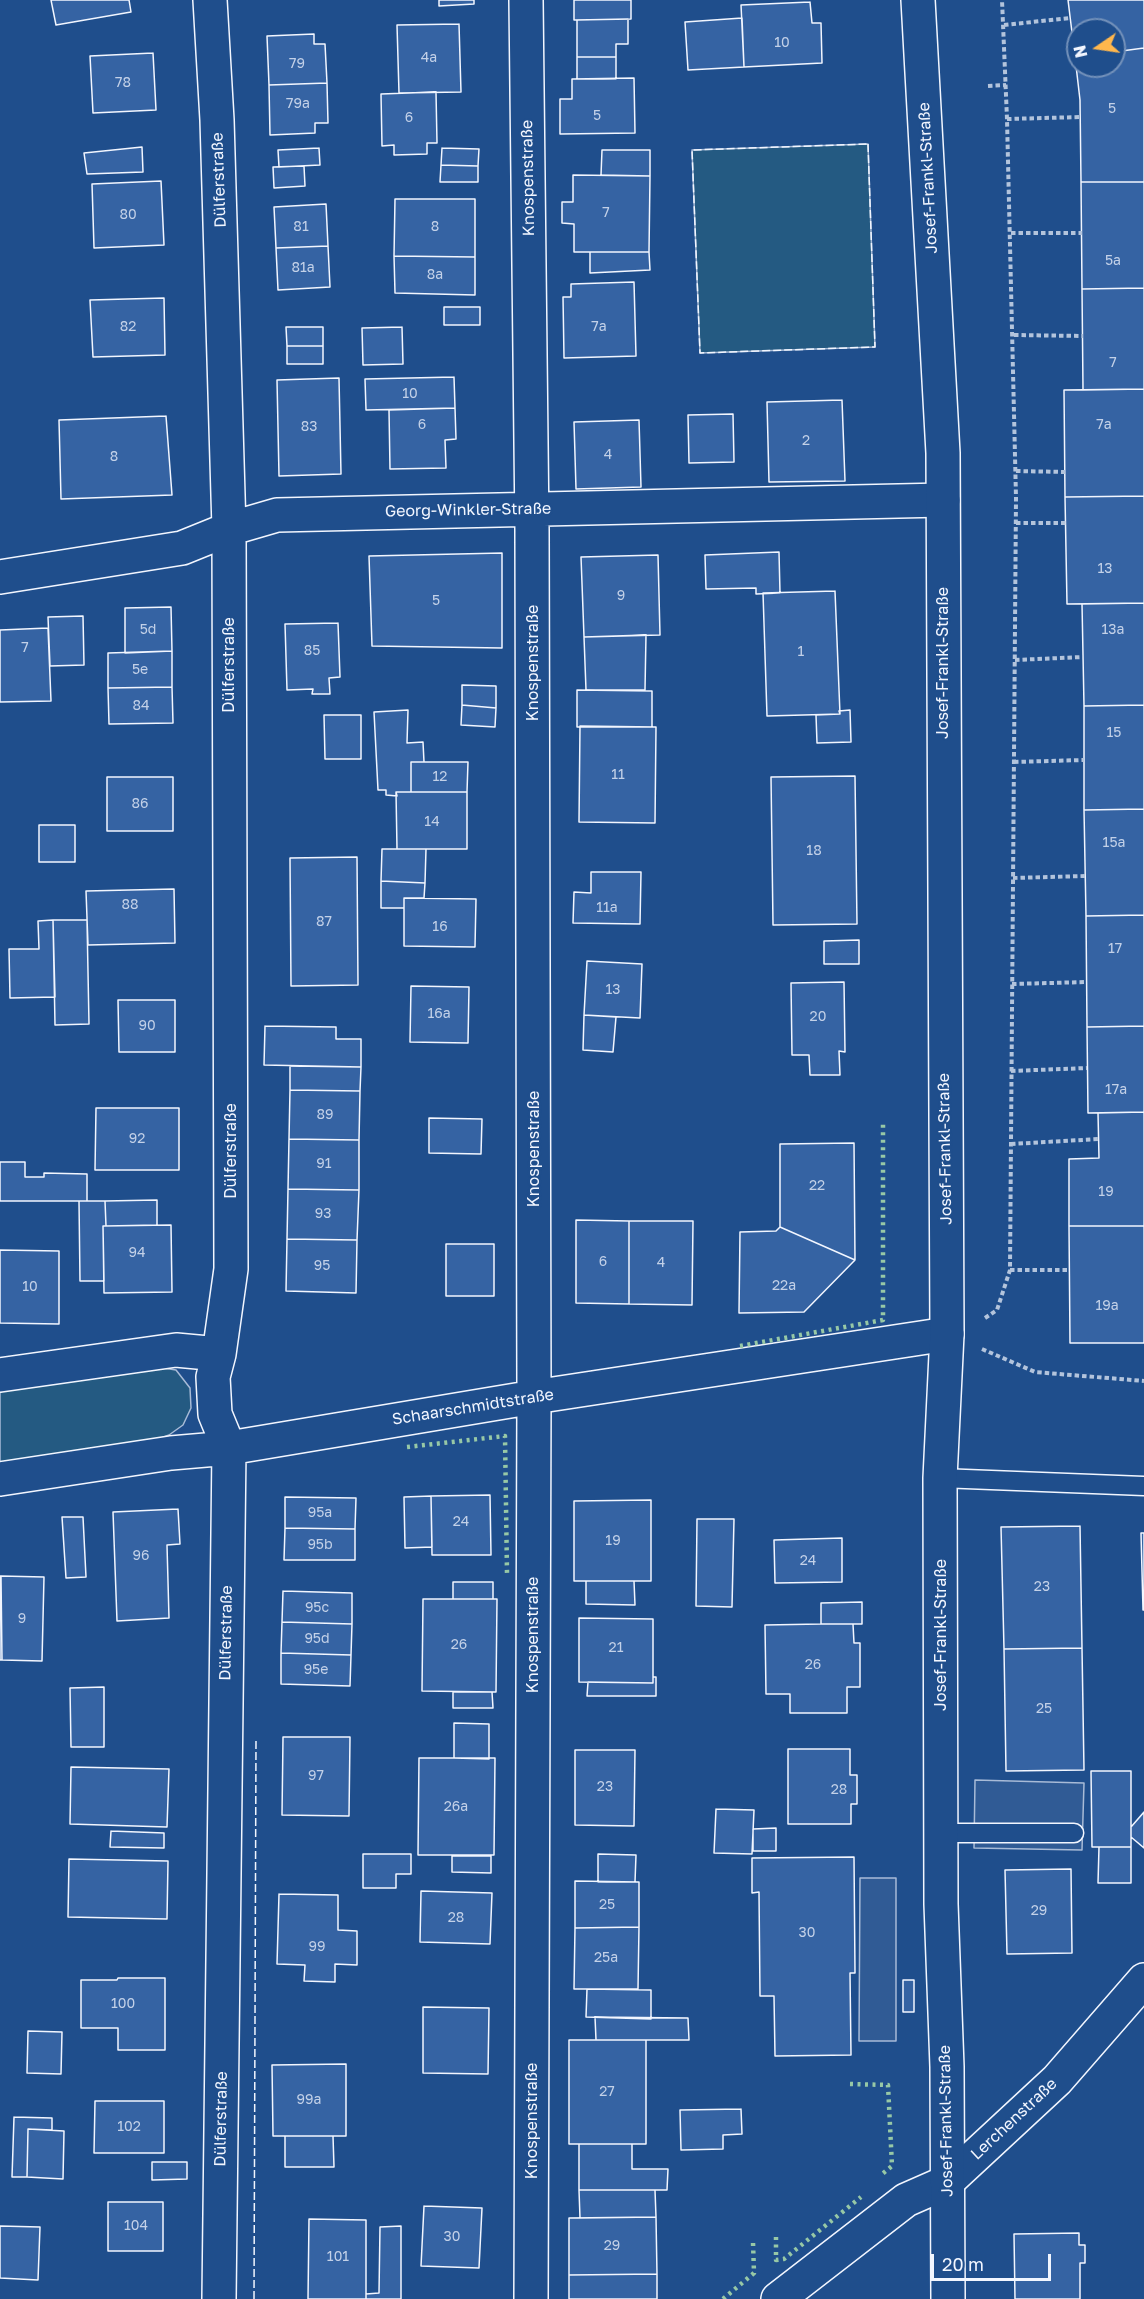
<!DOCTYPE html>
<meta charset="utf-8">
<style>
body{margin:0}
#map{position:relative;width:1144px;height:2299px;overflow:hidden;background:#1f4e8c;font-family:"Golos Text",sans-serif}
canvas{display:block}
.north{position:absolute;left:1066px;top:18px;width:60px;height:60px;box-sizing:border-box;background:#1f4e8c;border:2px solid #7391ba;border-radius:50%;rotate:257deg;font-size:16px;font-weight:700;line-height:24px;text-align:center;color:#f2f6ff}
.north::after{content:'';display:block;margin:auto;width:21px;height:27px;background:#ffb74d;clip-path:polygon(50% 0,100% 100%,50% 72%,0 100%)}
.scale{position:absolute;left:931px;top:2254px;width:120px;height:27px;box-sizing:border-box;border:3px solid #f2f6ff;border-top:0;padding-left:8px;font-size:18px;line-height:21px;white-space:nowrap;color:#f2f6ff;-webkit-text-stroke:4px #1f4e8c;paint-order:stroke}
</style>
<div id="map">
<canvas width="1144" height="2299"></canvas>
<div class="north">N</div>
<div class="scale">20 m</div>
</div>
<script>
const ctx = document.querySelector('canvas').getContext('2d');
ctx.lineJoin = 'round';
function paint(path, color) {
  ctx.fillStyle = color;
  ctx.fill(path, 'evenodd');
}
function shape(rows) {
  const path = new Path2D();
  for (const r of rows) {
    path.moveTo(r[0], r[1]);
    for (let i = 2; i < r.length; i += 2) path.lineTo(r[i], r[i + 1]);
  }
  return path;
}
function strokePath(path, color, width, dash) {
  ctx.strokeStyle = color;
  ctx.lineWidth = width;
  ctx.lineCap = dash ? 'butt' : 'round';
  ctx.setLineDash(dash || []);
  ctx.stroke(path);
}
function write(font, color, halo, rows, align = 'center') {
  ctx.font = font + ' "Golos Text",sans-serif';
  ctx.lineWidth = 4.5;
  ctx.setLineDash([]);
  ctx.textBaseline = 'middle';
  ctx.strokeStyle = halo;
  ctx.fillStyle = color;
  for (const [text, x, y, turn = 0] of rows) {
    ctx.save();
    ctx.translate(x, y);
    ctx.rotate((+turn || 0) * Math.PI / 180);
    ctx.textAlign = isNaN(turn) ? turn : align;
    if (halo) ctx.strokeText(text, 0, 0);
    ctx.fillText(text, 0, 0);
    ctx.restore();
  }
}
const green = shape([
 [868,144,875,347,700,353,692,150,868,144],
 [144,1365,176,1370,190,1388,191,1408,183,1425,169,1435,156,1440,0,1464,0,1390,144,1365]
]);
paint(green, '#245a82');
strokePath(green, '#a8bbd7', 1.5);
const parking = shape([
 [975,1780,1084,1783,1082,1850,974,1848,975,1780],
 [860,1878,896,1878,896,2041,859,2041,860,1878]
]);
paint(parking, '#305b95');
strokePath(parking, '#a8bbd7', 1.5);
const building = shape([
 [51,0,129,0,131,12,56,25,51,0],
 [439,0,474,0,474,4,439,6,439,0],
 [574,0,631,0,631,19,574,20,574,0],
 [1068,0,1144,0,1144,48,1114,52,1114,30,1078,30,1078,57,1075,57,1068,0],
 [810,2,812,23,821,23,822,63,744,67,741,5,810,2],
 [742,18,744,67,688,70,685,22,742,18],
 [628,19,628,44,616,44,616,57,577,57,577,20,628,19],
 [459,24,461,92,399,93,397,25,459,24],
 [314,34,314,44,325,44,327,83,269,85,267,36,314,34],
 [1144,48,1144,182,1081,182,1080,100,1075,57,1078,57,1078,66,1114,66,1114,52,1144,48],
 [153,53,156,110,93,113,90,56,153,53],
 [577,57,616,57,616,79,577,79,577,57],
 [634,78,635,133,560,134,560,99,572,99,572,79,634,78],
 [327,83,328,123,315,123,315,133,270,135,269,85,327,83],
 [436,92,437,143,427,143,427,154,394,155,394,145,382,146,381,94,436,92],
 [142,147,143,172,87,174,84,153,142,147],
 [319,148,320,165,279,167,278,150,319,148],
 [442,148,479,149,478,166,441,165,442,148],
 [602,150,650,150,650,176,601,175,602,150],
 [441,165,478,166,478,182,440,182,441,165],
 [304,166,305,186,274,188,273,167,304,166],
 [573,175,650,176,649,252,574,252,574,224,562,223,562,202,573,202,573,175],
 [161,181,164,245,94,248,92,184,161,181],
 [1081,182,1144,182,1144,288,1082,289,1081,182],
 [395,199,475,199,475,257,394,256,395,199],
 [326,204,328,246,276,248,274,207,326,204],
 [328,246,330,287,278,290,276,248,328,246],
 [590,252,649,252,650,270,590,273,590,252],
 [394,256,475,257,475,295,395,293,394,256],
 [634,282,636,356,564,358,563,297,571,297,571,284,634,282],
 [1144,288,1144,389,1083,390,1082,289,1144,288],
 [164,298,165,355,93,357,90,300,164,298],
 [444,307,480,307,480,325,444,325,444,307],
 [286,327,323,327,323,346,287,346,286,327],
 [402,327,403,364,363,365,362,328,402,327],
 [287,346,323,346,323,364,287,364,287,346],
 [454,377,455,408,366,410,365,379,454,377],
 [339,378,341,474,279,476,277,380,339,378],
 [1144,389,1144,496,1065,497,1064,390,1144,389],
 [842,400,845,481,769,482,767,402,842,400],
 [455,408,456,439,445,440,446,468,390,469,389,410,455,408],
 [733,414,734,462,689,463,688,415,733,414],
 [166,416,172,495,61,499,59,420,166,416],
 [639,420,641,487,576,489,574,422,639,420],
 [1144,496,1144,603,1067,604,1065,497,1144,496],
 [779,552,780,593,756,594,756,588,706,589,705,555,779,552],
 [502,553,502,648,372,646,369,556,502,553],
 [658,555,660,635,584,637,581,557,658,555],
 [835,591,840,714,767,716,763,593,835,591],
 [1144,603,1144,705,1084,706,1082,604,1144,603],
 [171,607,172,651,125,653,125,608,171,607],
 [83,616,84,665,50,666,48,617,83,616],
 [338,623,340,677,329,678,330,694,312,694,313,689,287,690,285,624,338,623],
 [48,628,51,701,0,702,0,630,48,628],
 [646,635,645,690,586,690,584,637,646,635],
 [172,651,172,687,108,688,108,653,172,651],
 [462,685,496,686,496,708,462,705,462,685],
 [172,687,173,723,109,724,108,688,172,687],
 [577,690,652,691,652,727,577,727,577,690],
 [462,705,496,708,495,727,461,725,462,705],
 [1144,705,1144,809,1084,810,1084,706,1144,705],
 [408,710,407,743,423,742,424,762,411,762,411,792,396,792,397,796,386,795,386,790,378,790,374,712,408,710],
 [850,710,851,742,817,743,816,715,840,714,839,711,850,710],
 [324,715,361,715,361,759,325,759,324,715],
 [580,726,656,727,655,823,579,822,580,726],
 [411,762,468,762,467,792,411,792,411,762],
 [855,776,857,924,773,925,771,777,855,776],
 [107,777,173,777,173,831,107,831,107,777],
 [396,792,467,792,467,849,397,849,396,792],
 [1144,809,1144,915,1086,916,1084,810,1144,809],
 [39,825,75,825,75,862,39,862,39,825],
 [382,849,426,849,425,883,381,881,382,849],
 [357,857,358,985,291,986,290,858,357,857],
 [591,872,641,872,640,924,573,923,574,892,591,893,591,872],
 [381,881,425,883,424,898,404,898,404,908,381,908,381,881],
 [174,889,175,943,88,945,86,891,174,889],
 [404,898,476,899,475,947,404,946,404,898],
 [1144,915,1144,1026,1087,1027,1086,916,1144,915],
 [53,920,55,997,10,998,9,949,39,949,38,921,53,920],
 [53,920,87,920,89,1024,55,1025,53,920],
 [859,940,859,964,824,964,824,941,859,940],
 [587,961,642,964,640,1018,584,1015,587,961],
 [844,982,845,1052,839,1051,840,1075,810,1075,809,1055,792,1055,791,983,844,982],
 [411,986,469,987,468,1043,410,1042,411,986],
 [118,1000,175,1000,175,1052,119,1052,118,1000],
 [584,1015,616,1017,613,1052,583,1050,584,1015],
 [265,1026,336,1027,336,1039,361,1039,361,1067,264,1065,265,1026],
 [1144,1026,1144,1112,1088,1113,1087,1027,1144,1026],
 [290,1066,361,1067,360,1091,290,1090,290,1066],
 [290,1090,360,1091,359,1140,289,1139,290,1090],
 [96,1108,179,1108,179,1170,95,1170,96,1108],
 [1144,1112,1144,1226,1069,1226,1069,1159,1099,1158,1098,1113,1144,1112],
 [429,1118,482,1119,481,1154,429,1153,429,1118],
 [289,1139,359,1140,359,1190,288,1189,289,1139],
 [854,1143,855,1260,780,1227,780,1144,854,1143],
 [0,1162,25,1162,25,1177,44,1177,44,1173,87,1174,87,1201,0,1201,0,1162],
 [288,1189,359,1190,357,1240,287,1239,288,1189],
 [157,1200,157,1225,106,1226,105,1201,157,1200],
 [79,1201,105,1201,106,1226,103,1226,104,1281,80,1281,79,1201],
 [576,1220,629,1221,629,1304,576,1303,576,1220],
 [629,1221,693,1221,692,1305,629,1304,629,1221],
 [171,1225,172,1292,104,1293,103,1226,171,1225],
 [1069,1226,1144,1226,1144,1343,1070,1343,1069,1226],
 [780,1227,855,1260,804,1312,739,1313,740,1232,776,1231,780,1227],
 [287,1239,357,1240,356,1293,286,1291,287,1239],
 [446,1244,494,1244,494,1296,446,1296,446,1244],
 [0,1250,59,1251,59,1324,0,1323,0,1250],
 [490,1495,491,1555,432,1555,431,1496,490,1495],
 [431,1496,432,1547,405,1548,404,1497,431,1496],
 [285,1497,356,1498,355,1529,285,1528,285,1497],
 [651,1500,651,1581,574,1581,574,1501,651,1500],
 [178,1509,180,1544,167,1545,169,1618,117,1621,113,1512,178,1509],
 [62,1517,83,1517,86,1577,66,1578,62,1517],
 [697,1519,734,1519,732,1607,696,1606,697,1519],
 [1080,1526,1082,1648,1004,1649,1001,1527,1080,1526],
 [285,1528,355,1529,355,1560,284,1560,285,1528],
 [1141,1533,1144,1533,1144,1610,1143,1610,1141,1533],
 [842,1538,842,1582,775,1583,774,1540,842,1538],
 [0,1576,1,1576,2,1660,0,1660,0,1576],
 [1,1576,44,1577,42,1661,2,1660,1,1576],
 [586,1581,634,1581,635,1605,586,1604,586,1581],
 [453,1582,493,1582,493,1599,453,1599,453,1582],
 [283,1591,352,1593,352,1624,282,1622,283,1591],
 [423,1599,497,1599,496,1692,422,1691,423,1599],
 [862,1602,862,1624,821,1624,821,1603,862,1602],
 [579,1618,653,1619,653,1683,579,1682,579,1618],
 [282,1622,352,1624,351,1655,281,1653,282,1622],
 [821,1624,853,1624,854,1643,860,1643,860,1687,847,1687,847,1713,790,1713,790,1694,766,1694,765,1625,821,1624],
 [1082,1648,1084,1770,1006,1771,1004,1649,1082,1648],
 [281,1653,351,1655,350,1686,281,1684,281,1653],
 [653,1677,656,1677,656,1696,587,1696,588,1682,653,1683,653,1677],
 [104,1687,104,1747,71,1747,70,1688,104,1687],
 [453,1692,492,1692,493,1708,453,1708,453,1692],
 [454,1723,489,1724,489,1759,454,1758,454,1723],
 [283,1737,350,1737,349,1816,282,1815,283,1737],
 [788,1749,850,1749,850,1775,857,1775,857,1804,851,1804,851,1824,788,1824,788,1749],
 [575,1750,635,1750,634,1826,575,1825,575,1750],
 [419,1758,495,1758,494,1855,418,1855,419,1758],
 [71,1767,169,1769,167,1827,70,1824,71,1767],
 [1091,1771,1131,1771,1131,1847,1092,1847,1091,1771],
 [716,1809,754,1810,752,1854,714,1853,716,1809],
 [1144,1812,1144,1848,1131,1837,1131,1827,1144,1812],
 [776,1828,776,1851,753,1851,753,1829,776,1828],
 [111,1831,164,1833,164,1848,110,1847,111,1831],
 [1099,1847,1131,1847,1131,1883,1098,1883,1099,1847],
 [363,1854,411,1854,411,1874,396,1874,396,1888,363,1888,363,1854],
 [598,1854,636,1855,635,1882,598,1882,598,1854],
 [452,1856,491,1856,491,1873,452,1872,452,1856],
 [854,1857,855,1973,850,1973,851,2055,775,2056,774,1996,760,1996,759,1892,752,1893,752,1858,854,1857],
 [69,1859,168,1861,167,1919,68,1917,69,1859],
 [1071,1869,1072,1953,1007,1954,1005,1870,1071,1869],
 [575,1881,639,1882,639,1927,575,1928,575,1881],
 [421,1891,492,1893,490,1944,420,1942,421,1891],
 [279,1894,338,1895,338,1930,357,1931,357,1965,335,1964,335,1982,304,1981,305,1965,277,1964,279,1894],
 [639,1927,638,1989,574,1989,575,1928,639,1927],
 [118,1978,165,1978,165,2050,118,2050,118,2028,81,2028,81,1980,117,1980,118,1978],
 [903,1980,914,1980,914,2012,903,2012,903,1980],
 [587,1989,651,1990,651,2019,586,2017,587,1989],
 [423,2007,489,2008,488,2074,423,2073,423,2007],
 [595,2017,688,2018,689,2040,596,2040,595,2017],
 [28,2031,62,2032,61,2074,27,2073,28,2031],
 [569,2040,646,2040,646,2144,569,2144,569,2040],
 [346,2064,346,2136,273,2136,272,2065,346,2064],
 [95,2101,164,2101,164,2153,94,2153,95,2101],
 [741,2109,742,2134,723,2135,723,2149,681,2150,680,2110,741,2109],
 [14,2117,52,2118,52,2130,28,2129,27,2177,12,2177,14,2117],
 [28,2129,64,2131,63,2179,27,2177,28,2129],
 [285,2136,333,2136,334,2167,285,2167,285,2136],
 [579,2144,632,2144,632,2169,668,2169,667,2190,579,2190,579,2144],
 [152,2162,187,2162,187,2179,152,2180,152,2162],
 [579,2190,655,2190,656,2217,580,2218,579,2190],
 [108,2202,163,2202,163,2251,108,2251,108,2202],
 [424,2206,482,2208,479,2268,421,2266,424,2206],
 [656,2217,657,2274,569,2275,569,2218,656,2217],
 [309,2219,366,2220,366,2299,308,2299,309,2219],
 [0,2226,40,2227,38,2280,0,2278,0,2226],
 [401,2226,401,2299,366,2299,366,2294,379,2293,380,2227,401,2226],
 [1079,2233,1079,2245,1085,2245,1085,2263,1080,2263,1080,2299,1015,2299,1014,2234,1079,2233],
 [657,2274,657,2299,569,2299,569,2275,657,2274]
]);
paint(building, '#3563a3');
strokePath(building, '#f2f6ff', 1.5);
const service = shape([
 [940,1478,1144,1486],
 [942,1833,1074,1833]
]);
const minor = shape([
 [210,0,217,120,229,529,231,1269,219,1354,213,1377,215,1414,229,1448,219,2299],
 [526,0,532,530,534,1397,531,2299],
 [0,577,182,548,229,529,277,515,943,500],
 [0,1375,176,1350,219,1354],
 [0,1479,171,1453,229,1448,534,1397,947,1334],
 [778,2299,906,2200,947,2182,1057,2080,1144,1980]
]);
const secondary = shape([
 [918,0,943,453,947,1334,940,1478,941,1904,947,2067,948,2299]
]);
strokePath(service, '#f2f6ff', 21);
strokePath(minor, '#f2f6ff', 36);
strokePath(secondary, '#f2f6ff', 36);
strokePath(shape([
 [1004,25,1070,18],
 [988,86,1006,85],
 [1007,119,1081,117],
 [1011,233,1082,233],
 [1014,335,1083,336],
 [1016,471,1065,472],
 [1016,523,1066,523],
 [1015,660,1083,657],
 [1014,762,1084,760],
 [1013,878,1085,876],
 [1012,984,1087,982],
 [1011,1071,1087,1068],
 [1011,1144,1099,1139],
 [1010,1270,1070,1270],
 [985,1318,997,1310,1010,1270,1016,498,1007,119,1002,0],
 [982,1349,1035,1372,1144,1381]
]), '#b3c4dc', 4, [4.5, 3]);
strokePath(service, '#1f4e8c', 18);
strokePath(minor, '#1f4e8c', 33);
strokePath(secondary, '#1f4e8c', 33);
strokePath(shape([
 [740,1346,883,1320,883,1122],
 [407,1447,505,1436,507,1573],
 [850,2084,888,2085,892,2166,881,2175],
 [776,2237,776,2260,784,2259,861,2197],
 [723,2299,754,2273,753,2242]
]), '#97c8a6', 4.5, [3, 4.5]);
strokePath(shape([
 [868,144,875,347,700,353,692,150,868,144],
 [254,2299,256,1740]
]), '#f2f6ff', 1.5, [8, 3]);
write('14px', '#c3d1e8', null, [
 ["10",782,43],
 ["4a",429,58],
 ["79",297,64],
 ["78",123,83],
 ["79a",298,104],
 ["5",1112,109],
 ["5",597,116],
 ["6",409,118],
 ["7",606,213],
 ["80",128,215],
 ["81",301,227],
 ["8",435,227],
 ["5a",1113,261],
 ["81a",303,268],
 ["8a",435,275],
 ["82",128,327],
 ["7a",599,327],
 ["7",1113,363],
 ["10",410,394],
 ["6",422,425],
 ["7a",1104,425],
 ["83",309,427],
 ["2",806,441],
 ["4",608,455],
 ["8",114,457],
 ["13",1105,569],
 ["9",621,596],
 ["5",436,601],
 ["5d",148,630],
 ["13a",1113,630],
 ["7",25,648],
 ["85",312,651],
 ["1",801,652],
 ["5e",140,670],
 ["84",141,706],
 ["15",1114,733],
 ["11",618,775],
 ["12",440,777],
 ["86",140,804],
 ["14",432,822],
 ["15a",1114,843],
 ["18",814,851],
 ["88",130,905],
 ["11a",607,908],
 ["87",324,922],
 ["16",440,927],
 ["17",1115,949],
 ["13",613,990],
 ["16a",439,1014],
 ["20",818,1017],
 ["90",147,1026],
 ["17a",1116,1090],
 ["89",325,1115],
 ["92",137,1139],
 ["91",324,1164],
 ["22",817,1186],
 ["19",1106,1192],
 ["93",323,1214],
 ["94",137,1253],
 ["6",603,1262],
 ["4",661,1263],
 ["95",322,1266],
 ["22a",784,1286],
 ["10",30,1287],
 ["19a",1107,1306],
 ["95a",320,1513],
 ["24",461,1522],
 ["19",613,1541],
 ["95b",320,1545],
 ["96",141,1556],
 ["24",808,1561],
 ["23",1042,1587],
 ["95c",317,1608],
 ["9",22,1619],
 ["95d",317,1639],
 ["26",459,1645],
 ["21",616,1648],
 ["26",813,1665],
 ["95e",316,1670],
 ["25",1044,1709],
 ["97",316,1776],
 ["23",605,1787],
 ["28",839,1790],
 ["26a",456,1807],
 ["25",607,1905],
 ["29",1039,1911],
 ["28",456,1918],
 ["30",807,1933],
 ["99",317,1947],
 ["25a",606,1958],
 ["100",123,2004],
 ["27",607,2092],
 ["99a",309,2100],
 ["102",129,2127],
 ["104",136,2226],
 ["30",452,2237],
 ["29",612,2246],
 ["101",338,2257]
]);
write('16px', '#f2f6ff', '#1f4e8c', [
 ["Knospenstraße",528,178,-91],
 ["Josef-Frankl-Straße",928,178,-93],
 ["Dülferstraße",219,180,-92],
 ["Georg-Winkler-Straße",468,510,-1],
 ["Knospenstraße",533,663,-90],
 ["Josef-Frankl-Straße",943,663,-90],
 ["Dülferstraße",229,665,-90],
 ["Knospenstraße",534,1149,-90],
 ["Josef-Frankl-Straße",945,1149,-91],
 ["Dülferstraße",231,1151,-90],
 ["Schaarschmidtstraße",473,1407,-9],
 ["Dülferstraße",226,1633,-89],
 ["Knospenstraße",533,1635,-90],
 ["Josef-Frankl-Straße",941,1635,-90],
 ["Dülferstraße",221,2119,-89],
 ["Lerchenstraße",1014,2119,-43],
 ["Knospenstraße",532,2121,-90],
 ["Josef-Frankl-Straße",946,2121,-91]
]);
</script>
